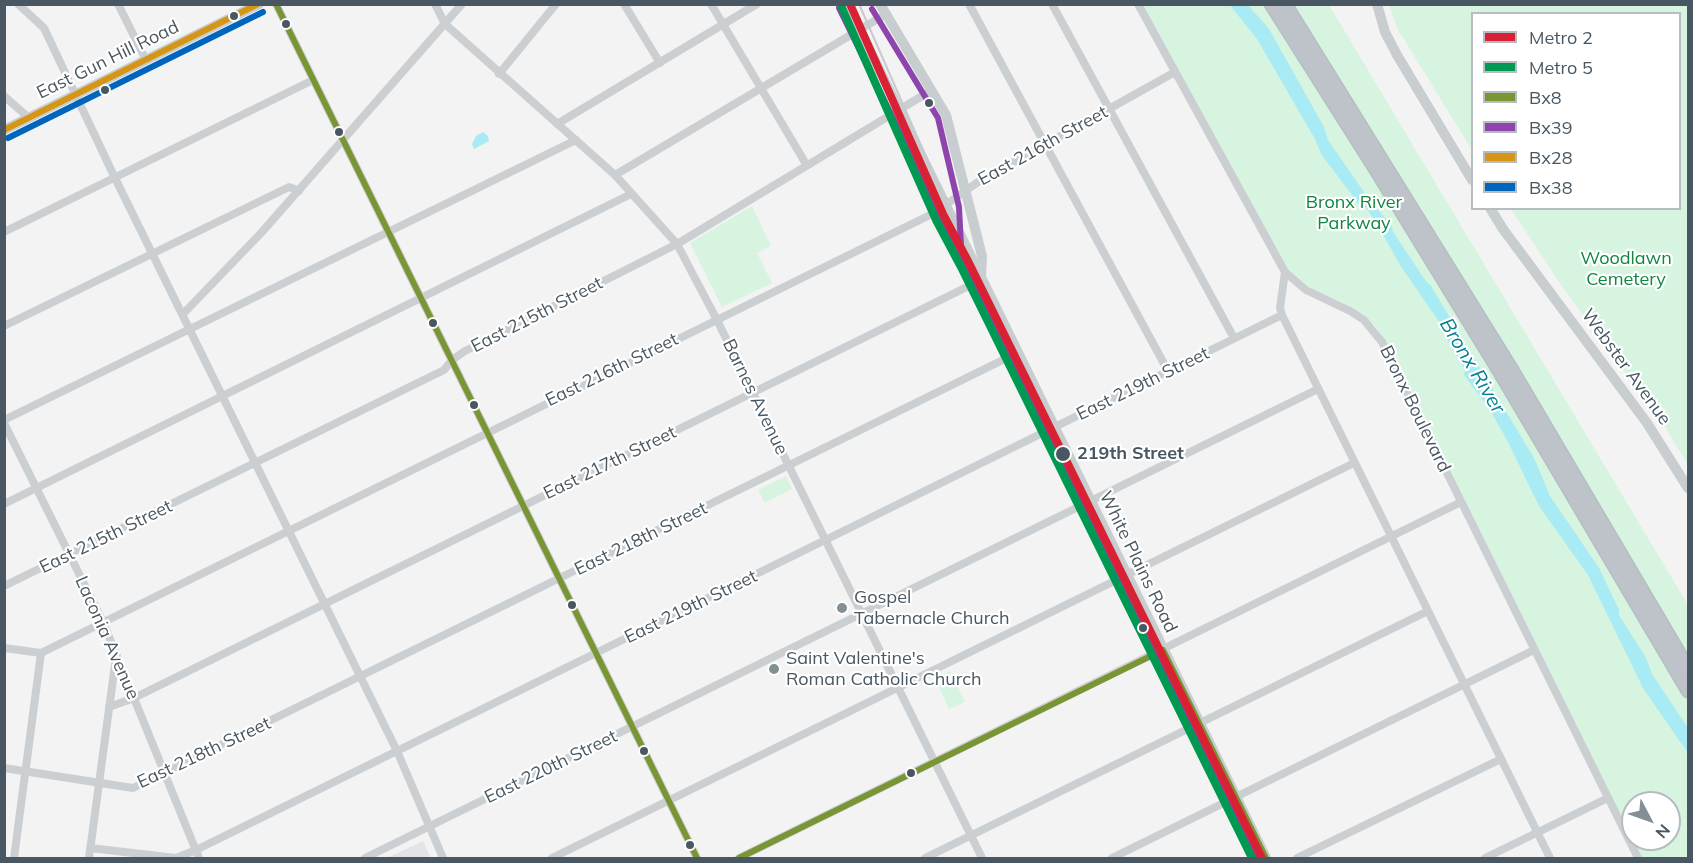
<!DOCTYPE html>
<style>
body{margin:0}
#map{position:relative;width:1693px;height:863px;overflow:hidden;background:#f3f3f3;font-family:Mulish,sans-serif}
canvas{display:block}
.frame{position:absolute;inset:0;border:6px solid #485762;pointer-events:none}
.legend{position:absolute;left:1471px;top:12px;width:210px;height:198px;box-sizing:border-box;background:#fff;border:2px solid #b6bcc0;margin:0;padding:8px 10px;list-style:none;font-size:18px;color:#485762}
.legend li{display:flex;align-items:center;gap:12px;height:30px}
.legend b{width:30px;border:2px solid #b6bcc0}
.north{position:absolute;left:1621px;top:791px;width:60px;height:60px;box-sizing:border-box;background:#fff;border:2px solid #b6bcc0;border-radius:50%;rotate:131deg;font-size:16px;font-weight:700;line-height:24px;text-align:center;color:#485762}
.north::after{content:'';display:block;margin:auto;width:21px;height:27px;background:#848e95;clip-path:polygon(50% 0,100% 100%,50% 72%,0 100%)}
</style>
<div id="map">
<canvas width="1693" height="863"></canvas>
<div class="frame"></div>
<ul class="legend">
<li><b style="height:8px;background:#d82233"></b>Metro 2</li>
<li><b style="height:8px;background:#009952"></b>Metro 5</li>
<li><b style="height:8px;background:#799534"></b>Bx8</li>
<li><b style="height:8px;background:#8e44ad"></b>Bx39</li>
<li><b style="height:8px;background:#d49614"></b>Bx28</li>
<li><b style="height:8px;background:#0065bd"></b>Bx38</li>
</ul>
<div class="north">N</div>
</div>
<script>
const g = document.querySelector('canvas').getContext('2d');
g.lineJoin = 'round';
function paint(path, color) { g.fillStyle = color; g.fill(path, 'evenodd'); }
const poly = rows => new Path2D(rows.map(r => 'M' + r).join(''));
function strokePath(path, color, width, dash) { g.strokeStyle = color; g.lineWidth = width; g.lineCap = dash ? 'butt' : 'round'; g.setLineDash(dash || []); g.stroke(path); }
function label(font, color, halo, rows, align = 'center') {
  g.font = font + ' Mulish,sans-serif'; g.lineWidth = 4.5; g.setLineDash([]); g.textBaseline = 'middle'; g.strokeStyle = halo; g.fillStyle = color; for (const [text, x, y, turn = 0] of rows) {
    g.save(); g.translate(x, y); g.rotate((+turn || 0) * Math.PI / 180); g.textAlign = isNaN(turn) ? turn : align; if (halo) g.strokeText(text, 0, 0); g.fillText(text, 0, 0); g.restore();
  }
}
paint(poly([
 [423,841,431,858,387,858]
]), '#e4e4e6');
paint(poly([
 [1142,5,1329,5,1688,605,1688,858,1641,858,1390,348,1376,327,1365,316,1344,303,1312,289,1288,269],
 [1633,803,1669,803,1669,839,1633,839],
 [1389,5,1688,5,1688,465,1664,425,1561,285,1511,209,1680,208,1680,14,1472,14,1472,150,1397,28],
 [752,206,771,246,757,253,772,283,722,307,690,243],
 [786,476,792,489,765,503,758,490],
 [950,671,965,702,949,709,935,678]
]), '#d6f4df');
paint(poly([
 [1230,5,1248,5,1269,29,1324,127,1328,140,1366,195,1391,225,1393,232,1425,280,1431,286,1535,460,1550,496,1599,568,1619,610,1619,615,1646,658,1652,674,1688,728,1688,753,1643,688,1588,575,1539,506,1507,440,1490,410,1464,375,1465,370,1450,345,1442,326,1400,265,1379,227,1367,209,1359,204,1321,154,1315,139,1257,39],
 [483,132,488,136,489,141,474,149,472,144,476,136]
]), '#a8ebf4');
const highway = poly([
 [1271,4,1376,170,1498,369,1688,691],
 [1285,4,1512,370,1688,668]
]);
strokePath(highway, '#b6bec3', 15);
strokePath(poly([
 [18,4,44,28,115,178,397,751,443,858],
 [118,4,146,60],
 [276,4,697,858],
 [435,4,445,24,615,175,677,244,717,320,982,858],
 [624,4,660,63],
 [711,4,806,164],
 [969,4,1168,371],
 [1052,4,1234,338],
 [1138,4,1285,272,1306,290,1350,311,1364,320,1382,342,1638,858],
 [499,74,556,4],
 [4,96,29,118],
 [557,124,757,4],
 [615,175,886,14],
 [4,232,313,80],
 [1285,272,1280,308,1282,315,1550,858],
 [183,314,262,232,462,4],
 [4,326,289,187,299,191],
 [4,420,576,140],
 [4,423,103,622,199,858],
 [4,504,631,194],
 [4,586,444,370,452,360,465,351,677,244,932,90],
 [4,648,41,653],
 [41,653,934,213,978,182,1175,72],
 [109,707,134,698,981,280],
 [4,768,133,788,1017,353],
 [90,848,176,858,196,850,1282,315],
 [14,858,41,653],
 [89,858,116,657],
 [365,858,1318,389],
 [552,858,1354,463],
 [739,858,1461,502],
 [925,858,1428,611],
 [1112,858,1534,650],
 [1297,858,1501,759],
 [1485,858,1608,798]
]), '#cccfd2', 8);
strokePath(poly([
 [847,4,1266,858],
 [880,4,946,115,982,256,981,277],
 [1377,4,1385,32,1397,55,1472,180],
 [4,130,259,4],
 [1490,208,1503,229,1647,423,1688,488]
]), '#c8cdd0', 10);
strokePath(highway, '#bdc3c8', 12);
strokePath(poly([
 [859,4,969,255,1267,858]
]), '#c7c9cc', 2);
strokePath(poly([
 [276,4,697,858],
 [739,858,1163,650,1266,858]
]), '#799534', 6);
strokePath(poly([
 [839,8,1256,858],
 [872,9,938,118,959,207,961,246]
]), '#8e44ad', 6);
strokePath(poly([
 [4,130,258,4]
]), '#d49614', 6);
strokePath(poly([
 [8,138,263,12]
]), '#0065bd', 6);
strokePath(poly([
 [850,4,944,216,969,263,1262,858]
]), '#d82233', 8);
strokePath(poly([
 [842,8,936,220,961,267,1252,858]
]), '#009952', 8);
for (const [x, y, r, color] of [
 [234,16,5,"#485762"],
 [286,24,5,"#485762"],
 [105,90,5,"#485762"],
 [929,103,5,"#485762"],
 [339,132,5,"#485762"],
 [433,323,5,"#485762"],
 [474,405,5,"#485762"],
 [1063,454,8,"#485762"],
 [572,605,5,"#485762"],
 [842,608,6,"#848e95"],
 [1143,628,5,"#485762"],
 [774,669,6,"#848e95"],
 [644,751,5,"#485762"],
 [911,773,5,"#485762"],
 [690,845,5,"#485762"]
]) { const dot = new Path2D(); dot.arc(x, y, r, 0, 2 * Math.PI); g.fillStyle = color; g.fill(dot); strokePath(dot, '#fff', 2); }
label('18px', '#485762', '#fff', [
 ["East Gun Hill Road",108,60,-26],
 ["East 216th Street",1043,146,-29],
 ["East 215th Street",537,315,-27],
 ["Webster Avenue",1626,367,54],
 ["East 216th Street",612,370,-26],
 ["East 219th Street",1143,384,-26],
 ["Barnes Avenue",755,397,64],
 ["Bronx Boulevard",1415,409,64],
 ["East 217th Street",610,463,-26],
 ["East 215th Street",106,537,-26],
 ["East 218th Street",641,539,-26],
 ["White Plains Road",1138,562,64],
 ["East 219th Street",691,607,-26],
 ["Laconia Avenue",107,638,66],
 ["East 218th Street",204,753,-25],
 ["East 220th Street",551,767,-26]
]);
label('18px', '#0f8640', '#fff', [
 ["Bronx River",1354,203],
 ["Parkway",1354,224],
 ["Woodlawn",1626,259],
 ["Cemetery",1626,280]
]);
label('bold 18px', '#485762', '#fff', [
 ["219th Street",1077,454]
], 'left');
label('18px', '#485762', '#fff', [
 ["Gospel",854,598],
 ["Tabernacle Church",854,619],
 ["Saint Valentine's",786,659],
 ["Roman Catholic Church",786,680]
], 'left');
label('italic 20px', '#048091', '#fff', [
 ["Bronx River",1472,366,59]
]);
</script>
